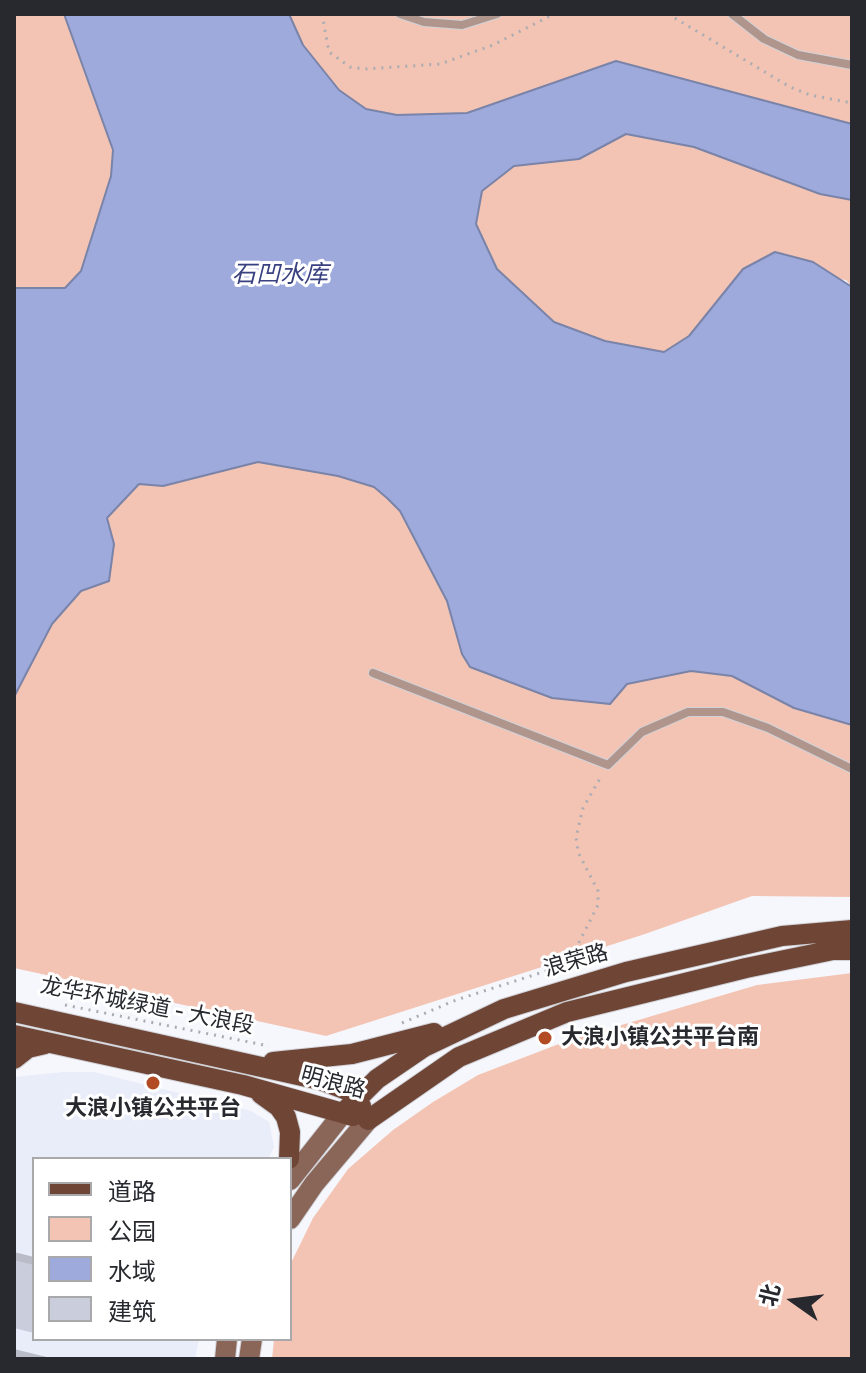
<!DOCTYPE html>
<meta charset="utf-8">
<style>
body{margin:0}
#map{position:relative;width:866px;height:1373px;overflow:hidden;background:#f6f7fd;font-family:Cabin,"Noto Sans SC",sans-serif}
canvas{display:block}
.frame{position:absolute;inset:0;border:16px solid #27292e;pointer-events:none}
.legend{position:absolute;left:32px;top:1157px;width:260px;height:184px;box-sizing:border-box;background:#fff;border:2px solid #a9a9ab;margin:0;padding:10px 14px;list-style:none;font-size:24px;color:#27292e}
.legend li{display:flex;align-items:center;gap:16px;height:40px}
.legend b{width:40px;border:2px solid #a9a9ab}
.north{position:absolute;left:754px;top:1261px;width:80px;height:80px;-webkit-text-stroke:6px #fff;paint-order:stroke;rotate:284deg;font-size:22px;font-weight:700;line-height:32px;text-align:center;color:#27292e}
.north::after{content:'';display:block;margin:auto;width:28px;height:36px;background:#27292e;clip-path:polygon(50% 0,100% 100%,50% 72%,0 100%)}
</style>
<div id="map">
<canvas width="866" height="1373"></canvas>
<div class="frame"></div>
<ul class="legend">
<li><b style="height:10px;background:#6f4536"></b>道路</li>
<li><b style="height:22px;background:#f3c4b4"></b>公园</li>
<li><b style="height:22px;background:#9ea9dc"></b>水域</li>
<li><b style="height:22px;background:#cacddb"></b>建筑</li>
</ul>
<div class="north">北</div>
</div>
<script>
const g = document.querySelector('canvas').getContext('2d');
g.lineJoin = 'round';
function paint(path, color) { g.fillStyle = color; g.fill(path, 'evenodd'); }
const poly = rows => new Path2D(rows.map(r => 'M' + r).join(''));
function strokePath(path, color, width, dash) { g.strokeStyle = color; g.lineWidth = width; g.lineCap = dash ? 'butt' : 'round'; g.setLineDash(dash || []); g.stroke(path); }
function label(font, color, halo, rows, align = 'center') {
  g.font = font + ' Cabin,"Noto Sans SC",sans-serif'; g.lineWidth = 6; g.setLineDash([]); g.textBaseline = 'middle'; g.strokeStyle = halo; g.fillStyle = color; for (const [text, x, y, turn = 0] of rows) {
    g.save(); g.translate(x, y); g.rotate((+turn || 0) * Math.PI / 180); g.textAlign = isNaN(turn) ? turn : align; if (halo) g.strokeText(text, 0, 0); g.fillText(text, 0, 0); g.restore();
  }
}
paint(poly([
 [63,1072,94,1072,251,1111,269,1122,274,1147,268,1159,34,1159,34,1339,199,1339,195,1359,14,1359,14,1083,15,1077]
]), '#e9ecf9');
paint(poly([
 [14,14,64,14,113,150,111,176,81,271,65,288,14,288],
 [289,14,852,14,852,124,616,61,467,113,397,115,366,109,339,90,303,45],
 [626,134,694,147,820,194,852,200,852,287,846,280,743,269,689,336,664,352,605,341,554,322,497,269,476,224,482,191,514,166,579,159],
 [258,462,338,476,374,487,387,498,400,511,447,601,462,654,610,704,627,684,691,671,732,676,794,708,852,725,852,897,752,896,645,934,326,1036,14,968,14,697,52,624,81,591,109,580,114,544,107,518,139,484,163,486],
 [852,973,852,1359,272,1359,274,1339,290,1339,290,1265,313,1218,348,1169,393,1130,433,1102,478,1075,564,1042,757,985]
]), '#f3c4b4');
const water = poly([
 [64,14,289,14,303,45,339,90,366,109,397,115,467,113,616,61,852,124,852,200,820,194,694,147,626,134,579,159,514,166,482,191,476,224,497,269,554,322,605,341,664,352,689,336,743,269,775,252,813,262,852,287,852,725,794,708,732,676,691,671,627,684,610,704,552,698,470,667,462,654,447,601,400,511,387,498,374,487,338,476,258,462,163,486,139,484,107,518,114,544,109,581,81,591,52,624,14,697,14,288,65,288,81,271,111,176,113,150,64,14]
]);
paint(water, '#9ea9dc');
strokePath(water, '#7a83a8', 2);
paint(poly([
 [14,1252,34,1257,34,1331,14,1326],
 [14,1349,55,1359,14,1359]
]), '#0003');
paint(poly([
 [14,1260,34,1265,34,1333,14,1328]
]), '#cacddb');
const service = poly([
 [400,14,424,22,462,25,497,14],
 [732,14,764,39,798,55,852,65],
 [373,673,608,765,642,732,688,712,723,712,768,728,852,769]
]);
const secondary = poly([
 [290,1180,343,1113],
 [290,1219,314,1184,368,1120],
 [225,1359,227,1339],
 [249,1359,252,1339]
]);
const primary = poly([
 [14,1012,320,1080,349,1091,361,1106],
 [14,1035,243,1085,353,1116],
 [14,1059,28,1048,45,1044],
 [273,1062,352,1054,434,1033],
 [261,1094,279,1107,286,1117,290,1132,289,1159],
 [343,1113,377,1079,424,1047,504,1009,626,972,782,936,852,930],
 [368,1120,459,1057,567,1012,746,968,833,950,852,950]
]);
strokePath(service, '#d1d2d8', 10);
strokePath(secondary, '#d1d2d8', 22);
strokePath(primary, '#d1d2d8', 22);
strokePath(poly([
 [322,14,329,52,350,67,365,69,440,64,493,45,554,14],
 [668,14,790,87,810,95,852,103],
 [65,1005,269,1046],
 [402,1023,456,1000,568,964,598,905,598,891,578,852,576,837,583,808,602,775]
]), '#aaacb1', 3, [2, 6]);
strokePath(service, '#af958c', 8);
strokePath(secondary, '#8a6659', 20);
strokePath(primary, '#6f4536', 20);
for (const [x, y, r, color] of [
 [545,1038,8,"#b24b23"],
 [153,1083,8,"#b24b23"]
]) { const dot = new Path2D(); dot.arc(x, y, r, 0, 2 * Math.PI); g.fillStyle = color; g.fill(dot); strokePath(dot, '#fff', 3); }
label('22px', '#27292e', '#fff', [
 ["浪荣路",576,961,-16],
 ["龙华环城绿道 - 大浪段",147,1006,11],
 ["明浪路",333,1083,15]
]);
label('bold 22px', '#27292e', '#fff', [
 ["大浪小镇公共平台南",561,1038],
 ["大浪小镇公共平台",153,1109,"center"]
], 'left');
label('italic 24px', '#394180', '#fff', [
 ["石凹水库",280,275]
]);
</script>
